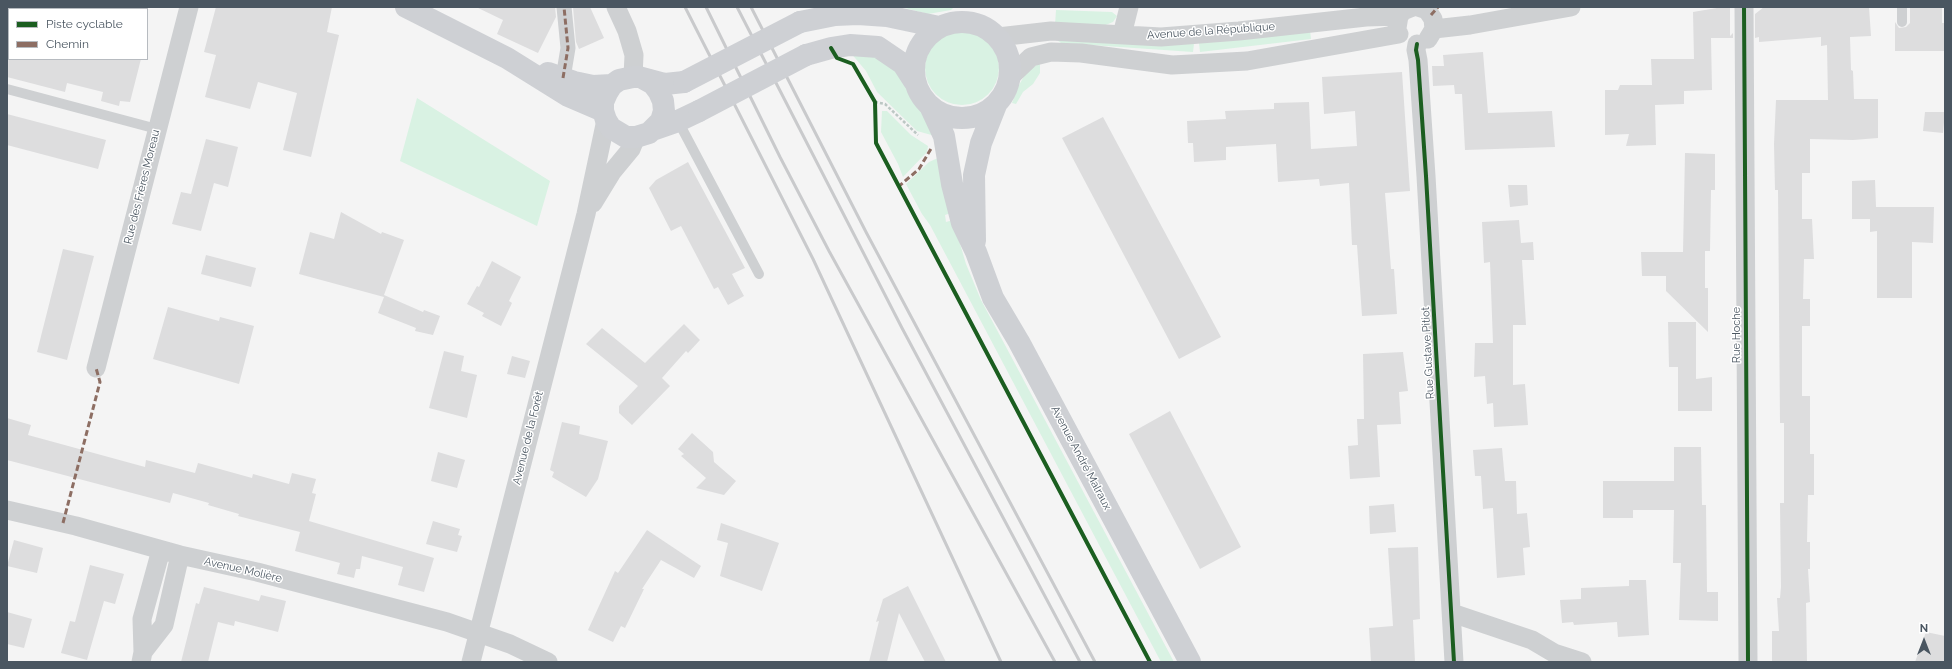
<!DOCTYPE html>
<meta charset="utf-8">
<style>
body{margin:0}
#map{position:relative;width:1952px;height:669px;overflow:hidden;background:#f4f4f4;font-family:Raleway,sans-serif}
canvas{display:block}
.frame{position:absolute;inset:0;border:8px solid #4a5661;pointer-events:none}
.legend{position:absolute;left:8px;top:8px;width:140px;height:52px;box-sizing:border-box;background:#fff;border:1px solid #b7bbc0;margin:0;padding:5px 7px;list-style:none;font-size:12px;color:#4a5661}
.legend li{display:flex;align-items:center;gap:8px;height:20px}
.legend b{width:20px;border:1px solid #b7bbc0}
.north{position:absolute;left:1904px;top:621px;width:40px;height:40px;-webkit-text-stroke:3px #fff;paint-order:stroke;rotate:0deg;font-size:11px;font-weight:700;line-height:16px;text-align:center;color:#4a5661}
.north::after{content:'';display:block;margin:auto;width:14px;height:18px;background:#4a5661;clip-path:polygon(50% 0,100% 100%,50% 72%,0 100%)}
</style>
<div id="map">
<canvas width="1952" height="669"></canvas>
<div class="frame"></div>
<ul class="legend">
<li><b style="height:5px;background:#1b5e20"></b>Piste cyclable</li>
<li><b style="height:5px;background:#8d6e63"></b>Chemin</li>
</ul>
<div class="north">N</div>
</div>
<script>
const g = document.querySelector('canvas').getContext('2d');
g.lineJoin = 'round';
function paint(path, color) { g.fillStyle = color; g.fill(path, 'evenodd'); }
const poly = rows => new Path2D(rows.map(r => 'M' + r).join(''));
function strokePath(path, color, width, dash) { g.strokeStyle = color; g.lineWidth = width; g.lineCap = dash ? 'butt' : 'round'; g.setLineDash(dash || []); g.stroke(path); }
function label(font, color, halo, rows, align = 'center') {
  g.font = font + ' Raleway,sans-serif'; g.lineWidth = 3; g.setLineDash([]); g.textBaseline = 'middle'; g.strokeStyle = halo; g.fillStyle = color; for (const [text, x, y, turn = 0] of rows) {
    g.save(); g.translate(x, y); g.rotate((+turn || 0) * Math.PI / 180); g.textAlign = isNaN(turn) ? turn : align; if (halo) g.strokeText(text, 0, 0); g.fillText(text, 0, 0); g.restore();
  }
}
paint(poly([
 [901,7,954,7,951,10,928,14],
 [1056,10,1112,12,1117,16,1113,22,1103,26,1055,25],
 [1310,30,1311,39,1200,52,1199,43],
 '925 68a37 37 0 1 1 74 0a37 37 0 1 1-74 0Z',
 [1057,40,1194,44,1193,52,1061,43],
 [850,52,882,55,906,84,917,106,927,116,935,136,917,131,877,92,866,71],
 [1040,63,1040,73,1033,84,1023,92,1016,104,1012,103,1019,85,1027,71],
 [417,98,550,181,537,226,400,161],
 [882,111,887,111,911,135,928,146,927,152,903,177,898,164,881,132],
 [940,157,951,213,945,215,946,222,953,220,966,264,981,300,1174,662,1161,662,930,225,922,214,906,184,929,162]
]), '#d9f2e3');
paint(poly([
 [216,7,332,7,327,32,339,35,311,157,283,150,297,93,258,82,250,109,205,97,216,55,204,52],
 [476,7,555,7,556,17,538,53,497,34,503,20],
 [573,7,590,7,604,38,579,49,576,42],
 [1723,7,1730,7,1730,36,1733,33,1733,38,1711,38,1712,90,1684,91,1684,104,1655,105,1656,145,1626,146,1629,134,1605,135,1605,90,1618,90,1620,85,1652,85,1651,59,1694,59,1693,12],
 [1764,7,1869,7,1871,36,1850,37,1851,70,1853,71,1854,99,1878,99,1878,138,1853,140,1810,139,1810,173,1802,173,1802,219,1812,219,1814,259,1804,259,1803,299,1810,299,1810,326,1802,326,1802,396,1810,396,1810,454,1814,454,1814,495,1808,495,1807,542,1810,542,1810,569,1808,569,1810,602,1806,603,1807,662,1772,662,1772,631,1779,631,1777,598,1780,598,1781,587,1780,503,1784,503,1784,423,1780,423,1778,190,1775,190,1774,144,1776,100,1828,100,1827,45,1821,46,1821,37,1759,42,1759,37,1755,38,1755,14],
 [1910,7,1942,7,1942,23,1945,23,1945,51,1895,51,1895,22,1899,28,1906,27,1910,23],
 [1483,52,1488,113,1552,111,1555,147,1465,150,1462,94,1455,94,1454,85,1433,86,1432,66,1444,66,1443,55],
 [7,59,141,59,130,102,120,101,119,106,101,101,103,92,67,83,65,92,7,77],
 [1402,72,1410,191,1385,193,1391,269,1394,269,1397,314,1362,316,1357,245,1352,245,1349,183,1320,186,1319,179,1278,182,1276,144,1226,147,1226,160,1194,162,1193,143,1188,143,1187,121,1226,119,1225,111,1274,109,1274,103,1309,102,1311,149,1357,146,1355,111,1324,114,1322,77],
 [1925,112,1945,112,1943,133,1923,131],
 [7,114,106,140,98,169,7,145],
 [1103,117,1221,337,1179,359,1062,138],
 [206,139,238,147,228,187,214,183,201,231,172,224,181,192,191,194],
 [1685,153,1715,154,1715,190,1711,190,1710,251,1705,251,1705,288,1708,288,1708,332,1666,291,1666,276,1642,276,1641,252,1683,252],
 [688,162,745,268,732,274,744,296,728,305,718,287,714,289,681,226,671,231,649,188,656,180],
 [1875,180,1876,207,1934,207,1933,243,1912,242,1912,298,1877,298,1877,231,1870,232,1870,219,1852,219,1852,181],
 [1508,185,1527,185,1528,205,1510,207],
 [341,212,381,234,382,232,404,240,384,295,423,312,424,310,440,316,433,335,415,331,416,328,378,313,384,297,299,274,310,232,334,239],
 [1519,220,1521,243,1533,242,1534,260,1522,260,1526,325,1513,325,1513,385,1525,384,1528,425,1494,427,1493,403,1487,404,1485,376,1474,377,1475,343,1493,343,1490,262,1484,263,1482,222],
 [63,249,94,256,67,360,37,352],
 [206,255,256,268,251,287,201,274],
 [492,261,521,277,509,301,512,303,501,326,482,316,484,313,467,304,477,286,479,287],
 [168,307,219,321,220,317,254,326,239,384,153,359],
 [1668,322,1696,322,1696,379,1712,377,1712,411,1678,411,1678,367,1669,367],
 [684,324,700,340,688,353,686,351,662,378,670,386,632,425,619,413,619,406,638,386,586,344,602,328,645,363],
 [444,351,464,356,461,371,477,375,467,418,429,408],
 [1403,352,1408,391,1399,392,1401,424,1377,425,1380,477,1350,479,1348,446,1358,445,1357,419,1364,419,1363,354],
 [512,356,530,361,525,378,507,374],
 [1170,411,1241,547,1200,569,1129,434],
 [7,418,31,425,28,435,145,467,146,460,195,473,198,463,252,478,253,474,289,484,292,473,316,479,312,493,316,494,309,521,434,558,424,592,398,585,403,567,362,556,360,569,356,569,354,578,337,574,340,563,295,551,300,532,238,516,239,514,208,505,209,503,173,493,170,503,7,460],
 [562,422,580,426,579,434,608,441,598,479,586,497,552,477,554,472,550,470],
 [692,433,713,452,714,462,736,481,724,495,696,488,706,478,681,456,684,454,678,449],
 [1674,447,1701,447,1702,505,1706,505,1707,592,1718,592,1718,621,1679,620,1681,563,1673,563,1674,510,1633,510,1633,518,1603,518,1603,481,1674,481],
 [1502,448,1505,481,1516,481,1517,514,1527,513,1530,547,1523,548,1525,575,1497,578,1493,508,1483,509,1481,476,1475,476,1473,450],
 [438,452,465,460,457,488,431,481],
 [1394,504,1396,532,1370,534,1369,506],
 [433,521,460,529,458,535,462,536,457,552,426,544],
 [721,523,779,543,762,591,720,576,728,543,717,540],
 [647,530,701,566,694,578,661,560,642,589,644,589,625,628,621,626,613,642,588,630,615,571,618,573],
 [14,540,43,548,37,573,7,566],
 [1418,547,1420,619,1413,620,1415,662,1371,662,1369,628,1393,626,1388,548],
 [90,565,124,574,115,604,104,601,87,660,61,653,70,621,75,622],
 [1629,580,1646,580,1649,635,1618,637,1617,622,1574,625,1573,622,1562,623,1560,600,1581,599,1581,588,1629,586],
 [908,586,946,662,925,662,899,613,887,662,869,662,879,621,876,622,883,599],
 [204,587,259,601,261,595,286,601,278,632,235,621,234,626,218,622,208,662,181,662,196,603,199,604],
 [7,612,32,619,24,648,7,644],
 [1926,632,1945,636,1945,662,1915,662]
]), '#ddddde');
strokePath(poly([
 [875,102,885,104,918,135]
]), '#bcc7c4', 2.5, [3, 2]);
strokePath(poly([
 [1902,7,1902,22],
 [7,89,157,129],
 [678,121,759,274]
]), '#ced0d2', 10);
strokePath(poly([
 [563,78,568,48,564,7]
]), '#ced0d2', 15);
strokePath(poly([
 [616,7,627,31,634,55,633,77],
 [1418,7,1427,10,1433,19,1434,29,1428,39],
 [1744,7,1748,662],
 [1397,28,1399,16,1403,11,1413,7],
 [1434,29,1470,25,1571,7],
 [1123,35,1124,27,1129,7],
 [998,37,1051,31,1161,37,1239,31,1366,17,1399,16],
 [1417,44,1416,50,1418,60,1426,176,1454,662],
 [1010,77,1031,57,1051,52,1081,53,1172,65,1247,61,1399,34],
 [593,203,612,172,631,149,636,137],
 [96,368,189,7],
 [7,510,76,526,180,555,257,572,447,622,510,644,548,662],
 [1452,613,1532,640,1554,653,1582,662],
 [143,652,164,625,180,555],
 [141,662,143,652,142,619,161,550],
 [471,662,586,214,606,120]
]), '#ced0d2', 19);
strokePath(poly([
 [406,7,507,58,568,96,603,111],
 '914 70a48 48 0 1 1 96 0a48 48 0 1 1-96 0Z',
 [800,22,835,15,858,14,887,16,939,27],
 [806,55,831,48,850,45,878,47,903,64,914,81],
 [548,73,574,82,593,86,612,85],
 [644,79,653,84,659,92,663,101,664,111,661,121,649,133,636,137,626,137,611,128,606,120,603,111,603,102,607,93,612,85,619,80,633,77,639,77,665,84,684,82],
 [931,108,944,136,952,184,962,223,976,252,993,298,1019,342,1190,662],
 [655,129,678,121,699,111],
 [975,241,974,175,981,143,996,105]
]), '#ced0d4', 22);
strokePath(poly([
 [685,7,813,259,1001,662],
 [706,7,780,157,829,251,1055,662],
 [737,7,902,328,1080,662],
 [751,7,866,232,1095,662]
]), '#c9cacc', 3);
strokePath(poly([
 [684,82,800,22],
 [699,111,806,55]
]), '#ced0d4', 22);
strokePath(poly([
 [1431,15,1438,7],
 [563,78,568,48,564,7],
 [898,187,919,169,932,147],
 [63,523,100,382,96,368]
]), '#8d6e63', 3, [6, 3]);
strokePath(poly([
 [1744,7,1748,662],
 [1417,44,1416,50,1418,60,1426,176,1454,662],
 [831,48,837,58,853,64,875,102,876,143,1150,662]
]), '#1b5e20', 4);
label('11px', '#4a5661', '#fff', [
 ["Avenue de la République",1211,31,-4],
 ["Rue des Frères Moreau",142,187,-76],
 ["Rue Hoche",1737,335,-90],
 ["Rue Gustave Pitiot",1428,353,-93],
 ["Avenue de la Forêt",528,438,-76],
 ["Avenue André Malraux",1081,458,62],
 ["Avenue Molière",243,570,13]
]);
</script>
